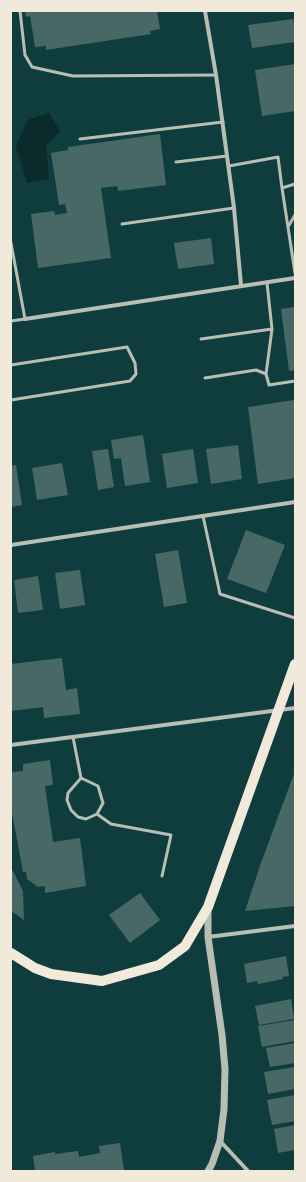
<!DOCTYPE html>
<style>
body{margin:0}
#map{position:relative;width:306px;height:1182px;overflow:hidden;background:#0f3d3e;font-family:Inter,sans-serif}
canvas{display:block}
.frame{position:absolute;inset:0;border:12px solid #f1e9da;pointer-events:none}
</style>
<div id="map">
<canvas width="306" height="1182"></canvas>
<div class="frame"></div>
</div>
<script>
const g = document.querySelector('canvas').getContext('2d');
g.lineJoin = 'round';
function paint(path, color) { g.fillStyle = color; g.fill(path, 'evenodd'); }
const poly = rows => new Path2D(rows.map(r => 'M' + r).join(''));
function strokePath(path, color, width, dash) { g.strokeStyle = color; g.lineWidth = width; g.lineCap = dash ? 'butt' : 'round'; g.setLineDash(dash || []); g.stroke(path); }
paint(poly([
 [49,113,60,131,46,146,49,179,27,183,16,147,27,120]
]), '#0a2a2b');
paint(poly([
 [25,11,157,11,160,29,150,31,151,34,46,50,46,46,35,47,30,16,26,17],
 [293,19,295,29,295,42,252,48,248,25],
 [295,64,295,111,262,116,255,70],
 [160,134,166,185,118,191,117,186,101,188,111,258,38,268,31,214,54,211,55,215,67,213,65,204,59,205,51,153,68,150,68,147],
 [211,238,214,264,178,269,174,243],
 [295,307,295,370,289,371,281,309],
 [294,400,295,409,295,478,258,484,248,407],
 [143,435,150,482,125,486,121,458,114,459,111,440],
 [238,445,242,479,211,484,206,449],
 [108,449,114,487,98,490,92,451],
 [193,449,198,483,167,488,162,454],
 [62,463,68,495,37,500,32,468],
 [16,465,22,505,11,507,11,466],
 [246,530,285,545,266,593,227,579],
 [178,550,187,603,164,607,155,554],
 [80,570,85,605,60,609,55,573],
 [38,576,43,610,18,613,14,580],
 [62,658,66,690,77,688,80,714,44,718,43,707,11,711,11,664],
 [50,760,53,785,45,786,53,842,80,838,86,886,45,893,45,886,38,887,27,879,26,872,23,872,12,813,11,813,11,772,23,771,23,764],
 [295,771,295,906,245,911,261,863],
 [11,870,13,871,23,891,24,920,11,911],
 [140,893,160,920,130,943,109,915],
 [286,956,289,976,282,977,283,979,258,984,257,981,247,983,244,964],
 [291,999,294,1019,259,1025,255,1006],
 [295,1020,295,1041,262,1047,258,1026],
 [295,1043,295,1063,270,1067,266,1048],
 [295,1067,295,1089,268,1094,264,1072],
 [295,1095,295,1121,272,1125,267,1100],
 [295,1125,295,1150,278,1153,274,1129],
 [120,1143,124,1171,35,1171,33,1156,55,1152,55,1154,78,1151,79,1157,100,1153,99,1146]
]), '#486865');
strokePath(poly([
 [20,11,25,55,32,67,73,76,216,75],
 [80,139,223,122],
 [176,162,227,156],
 [229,166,278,157,282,188],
 [295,184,282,188,295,273],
 [122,224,234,208],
 [288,227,295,215],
 [11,243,25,319,11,321],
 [201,339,272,329],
 [11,365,127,347,135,363,136,374,130,381,11,400],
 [266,374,269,385,295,381],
 [205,378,256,370,266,374,272,329,267,283],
 [203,516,220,594,295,618],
 [73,737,81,778,98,786,103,803,97,814,86,819,78,817,71,810,67,800,68,793,81,778],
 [97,814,111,824,171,835,162,876]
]), '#b8beb3', 3);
strokePath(poly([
 [205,11,216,75,227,156,234,208,241,285],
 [25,319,295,278],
 [11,545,295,502],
 [11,745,295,708],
 [208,937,295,926],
 [220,1141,248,1171]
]), '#b8beb3', 4);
strokePath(poly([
 [208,909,208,937,222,1035,225,1069,224,1109,220,1141,212,1164,208,1171]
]), '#b8beb3', 7);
strokePath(poly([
 [11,953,35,968,51,974,102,981,159,965,185,946,208,907,295,664]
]), '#f1e9da', 10);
</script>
